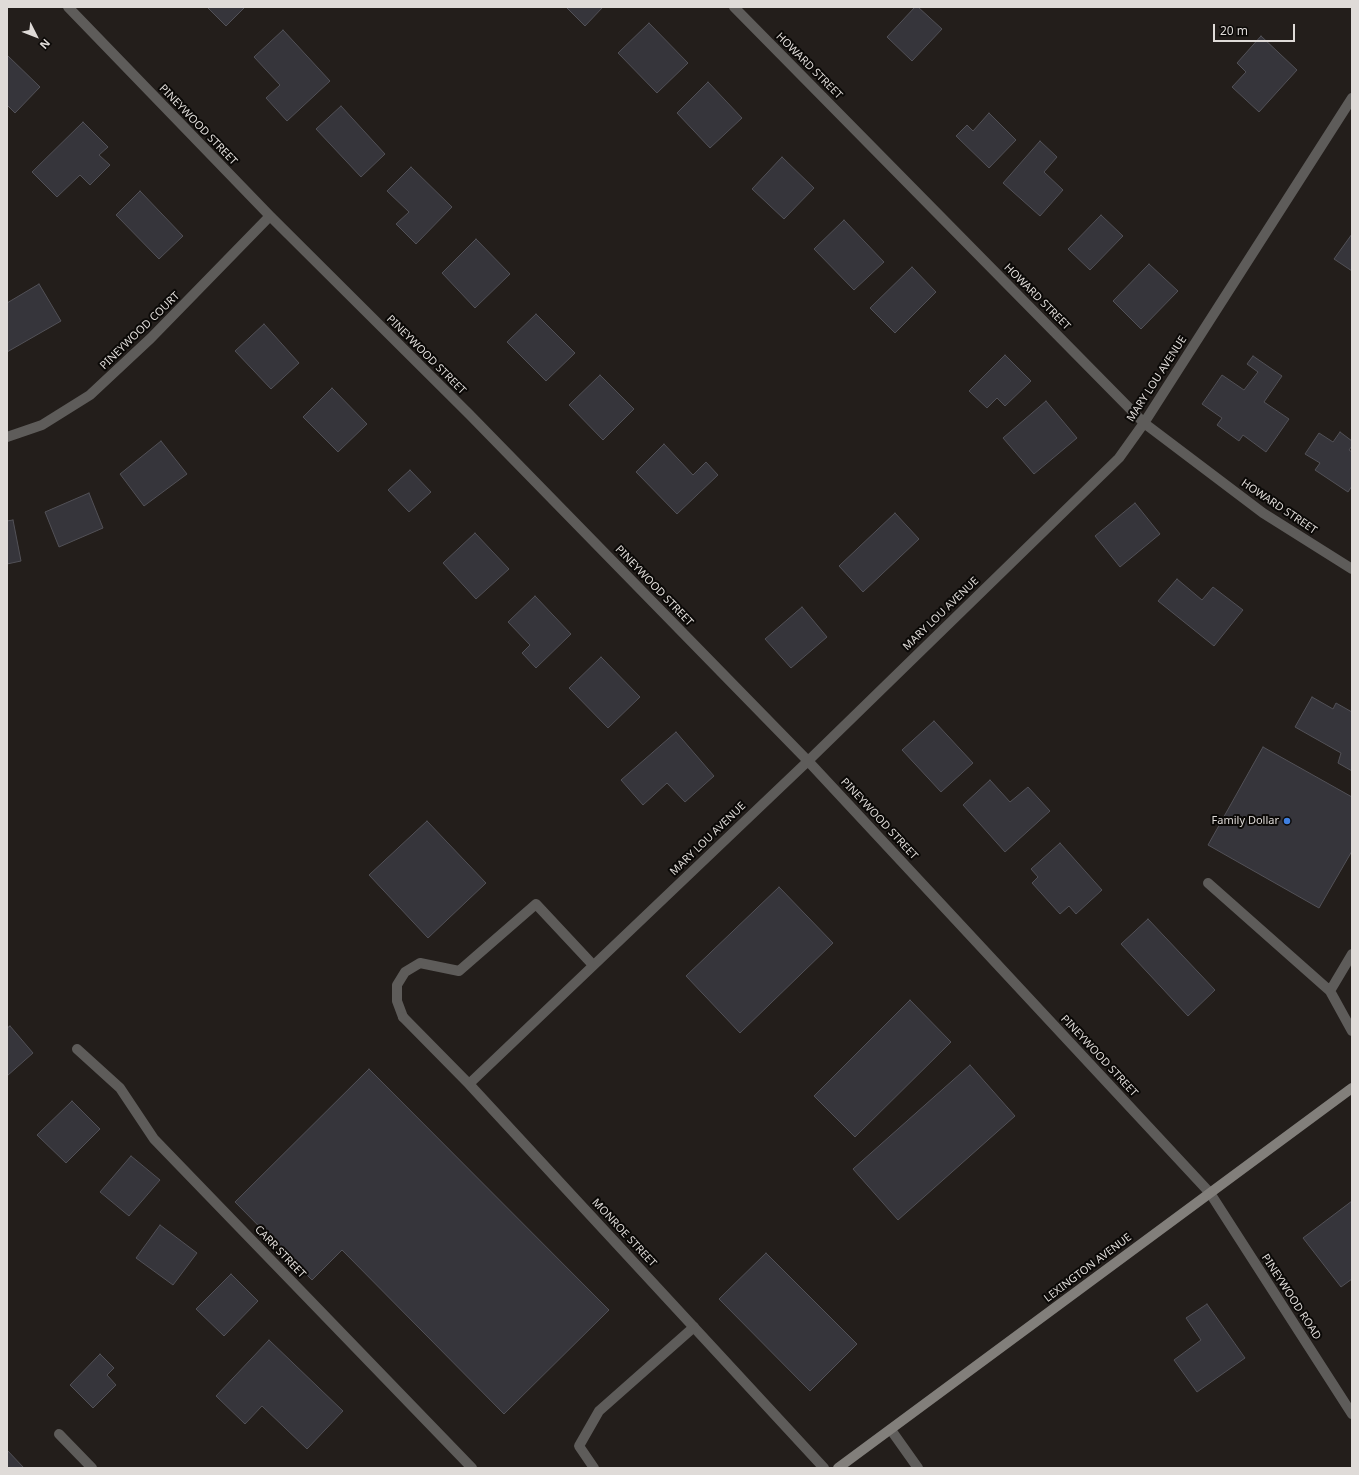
<!DOCTYPE html>
<style>
body{margin:0}
#map{position:relative;width:1359px;height:1475px;overflow:hidden;background:#231e1b;font-family:"Noto Sans",sans-serif}
canvas{display:block}
.frame{position:absolute;inset:0;border:8px solid #dfdbd8;pointer-events:none}
.north{position:absolute;left:16px;top:16px;width:40px;height:40px;-webkit-text-stroke:3px #0b0907;paint-order:stroke;rotate:132deg;font-size:11px;font-weight:700;line-height:16px;text-align:center;color:#dfdbd8}
.north::after{content:'';display:block;margin:auto;width:14px;height:18px;background:#dfdbd8;clip-path:polygon(50% 0,100% 100%,50% 72%,0 100%)}
.scale{position:absolute;left:1213px;top:24px;width:82px;height:18px;box-sizing:border-box;border:2px solid #dfdbd8;border-top:0;padding-left:5px;font-size:12px;line-height:14px;white-space:nowrap;color:#dfdbd8;-webkit-text-stroke:3px #0b0907;paint-order:stroke}
</style>
<div id="map">
<canvas width="1359" height="1475"></canvas>
<div class="frame"></div>
<div class="north">N</div>
<div class="scale">20 m</div>
</div>
<script>
const g = document.querySelector('canvas').getContext('2d');
g.lineJoin = 'round';
function paint(path, color) { g.fillStyle = color; g.fill(path, 'evenodd'); }
const poly = rows => new Path2D(rows.map(r => 'M' + r).join(''));
function strokePath(path, color, width, dash) { g.strokeStyle = color; g.lineWidth = width; g.lineCap = dash ? 'butt' : 'round'; g.setLineDash(dash || []); g.stroke(path); }
function label(font, color, halo, rows, align = 'center') {
  g.font = font + ' "Noto Sans",sans-serif'; g.lineWidth = 4; g.setLineDash([]); g.textBaseline = 'middle'; g.strokeStyle = halo; g.fillStyle = color; for (const [text, x, y, turn = 0] of rows) {
    g.save(); g.translate(x, y); g.rotate((+turn || 0) * Math.PI / 180); g.textAlign = isNaN(turn) ? turn : align; if (halo) g.strokeText(text, 0, 0); g.fillText(text, 0, 0); g.restore();
  }
}
const building = poly([
 [207,7,245,7,226,26,207,7],
 [566,7,603,7,585,26,566,7],
 [915,7,918,7,942,29,912,61,887,37,915,7],
 [649,23,688,63,657,93,618,53,649,23],
 [283,30,330,81,287,121,266,98,280,85,254,57,283,30],
 [1261,36,1297,70,1259,112,1232,87,1246,72,1237,63,1261,36],
 [7,55,40,87,15,113,7,105,7,55],
 [708,82,742,118,710,148,677,113,708,82],
 [341,106,385,154,361,177,316,129,341,106],
 [989,113,1016,140,989,168,956,136,967,125,973,131,989,113],
 [83,122,108,147,99,155,110,165,90,185,80,175,57,197,32,172,83,122],
 [1040,141,1057,157,1044,172,1063,190,1040,216,1003,183,1040,141],
 [782,157,814,188,784,219,752,189,782,157],
 [411,167,452,207,416,244,396,224,409,212,387,191,411,167],
 [140,191,183,236,159,259,116,215,140,191],
 [1101,215,1123,236,1090,270,1068,249,1101,215],
 [844,220,884,262,854,290,814,249,844,220],
 [1352,234,1352,271,1334,259,1352,234],
 [476,239,510,274,475,308,442,273,476,239],
 [1149,264,1178,291,1141,329,1113,301,1149,264],
 [912,267,936,292,895,333,870,308,912,267],
 [39,284,61,321,7,352,7,303,39,284],
 [536,314,575,353,546,381,507,342,536,314],
 [264,324,299,363,271,389,235,351,264,324],
 [1005,355,1031,381,1005,406,997,398,987,408,969,391,1005,355],
 [1253,356,1282,376,1264,402,1289,419,1266,452,1243,435,1239,441,1217,425,1222,418,1202,404,1222,375,1244,390,1258,372,1247,364,1253,356],
 [600,375,634,409,603,440,569,405,600,375],
 [332,388,367,424,338,452,303,417,332,388],
 [1046,401,1077,438,1034,474,1003,438,1046,401],
 [1340,432,1352,441,1352,446,1349,450,1352,452,1352,486,1348,492,1315,470,1320,463,1305,454,1319,433,1333,442,1340,432],
 [161,441,187,474,144,506,120,474,161,441],
 [664,444,693,475,706,462,718,475,677,514,636,472,664,444],
 [410,470,431,492,409,512,388,490,410,470],
 [89,493,103,528,59,547,45,512,89,493],
 [1135,503,1160,534,1120,567,1095,536,1135,503],
 [895,513,919,539,863,592,839,566,895,513],
 [13,520,21,561,7,564,7,521,13,520],
 [475,533,509,569,476,599,443,563,475,533],
 [1177,579,1202,600,1213,587,1243,610,1214,646,1158,601,1177,579],
 [535,596,571,634,536,668,522,653,530,645,508,622,535,596],
 [802,607,827,637,791,668,765,639,802,607],
 [601,657,640,697,608,728,569,688,601,657],
 [1312,697,1333,709,1336,703,1352,712,1352,771,1338,763,1341,753,1295,727,1312,697],
 [934,721,973,763,941,792,902,750,934,721],
 [676,732,714,776,685,802,667,783,643,805,621,780,676,732],
 [1263,747,1352,797,1352,851,1319,908,1208,845,1263,747],
 [990,780,1010,802,1028,787,1050,811,1005,852,963,805,990,780],
 [427,821,486,883,428,938,369,875,427,821],
 [1060,843,1102,890,1076,914,1069,906,1060,914,1032,883,1038,877,1031,869,1060,843],
 [779,887,833,943,740,1033,686,976,779,887],
 [1148,919,1215,990,1188,1016,1121,944,1148,919],
 [910,1000,951,1042,855,1137,814,1096,910,1000],
 [10,1026,33,1053,7,1076,7,1028,10,1026],
 [970,1065,1015,1116,898,1220,853,1169,970,1065],
 [369,1069,609,1310,504,1414,342,1250,312,1280,235,1202,369,1069],
 [72,1101,100,1129,66,1163,37,1135,72,1101],
 [131,1156,160,1180,129,1216,100,1192,131,1156],
 [1352,1201,1352,1279,1341,1287,1303,1238,1352,1201],
 [160,1225,197,1253,173,1285,136,1258,160,1225],
 [766,1253,857,1344,810,1391,719,1299,766,1253],
 [231,1274,258,1301,224,1336,196,1309,231,1274],
 [1207,1304,1245,1358,1197,1392,1174,1360,1201,1340,1186,1318,1207,1304],
 [269,1340,343,1411,307,1449,262,1406,245,1424,216,1396,269,1340],
 [100,1354,114,1368,107,1375,116,1385,93,1408,70,1385,100,1354],
 [7,1450,24,1468,7,1468,7,1450]
]);
paint(building, '#36353b');
strokePath(building, '#525157', 1);
strokePath(poly([
 [1208,883,1330,991,1352,1031],
 [1330,991,1352,954],
 [403,1017,397,1001,397,985,405,972,420,963,459,971,536,904,593,965],
 [891,1430,918,1468],
 [594,1468,579,1446,599,1411,694,1327]
]), '#5e5c5a', 10);
strokePath(poly([
 [68,7,270,216,469,414,808,761,1210,1193],
 [734,7,1144,423,1263,513,1352,569],
 [7,437,42,425,90,395,151,338,270,216],
 [403,1017,469,1084,824,1468],
 [77,1049,120,1088,154,1139,472,1468],
 [469,1084,808,761,1119,458,1144,423,1352,98],
 [59,1434,92,1468]
]), '#5e5c5a', 10);
strokePath(poly([
 [1210,1193,1352,1414]
]), '#5e5c5a', 10);
strokePath(poly([
 [838,1468,1352,1088]
]), '#827f7b', 10);
for (const [x, y, r, color] of [
 [1287,821,4,"#3f7fe0"]
]) { const dot = new Path2D(); dot.arc(x, y, r, 0, 2 * Math.PI); g.fillStyle = color; g.fill(dot); strokePath(dot, '#0b0907', 1.5); }
label('11px', '#dfdbd8', '#0b0907', [
 ["HOWARD STREET",809,66,45],
 ["PINEYWOOD STREET",198,125,46],
 ["HOWARD STREET",1037,297,45],
 ["PINEYWOOD COURT",140,331,-44],
 ["PINEYWOOD STREET",426,355,45],
 ["MARY LOU AVENUE",1157,379,-57],
 ["HOWARD STREET",1279,507,34],
 ["PINEYWOOD STREET",654,586,46],
 ["MARY LOU AVENUE",941,614,-44],
 ["PINEYWOOD STREET",879,819,47],
 ["MARY LOU AVENUE",708,839,-44],
 ["PINEYWOOD STREET",1099,1056,47],
 ["MONROE STREET",624,1233,47],
 ["CARR STREET",280,1252,46],
 ["LEXINGTON AVENUE",1088,1268,-37],
 ["PINEYWOOD ROAD",1291,1297,57]
]);
label('11px', '#dfdbd8', '#0b0907', [
 ["Family Dollar",1279,821]
], 'right');
</script>
